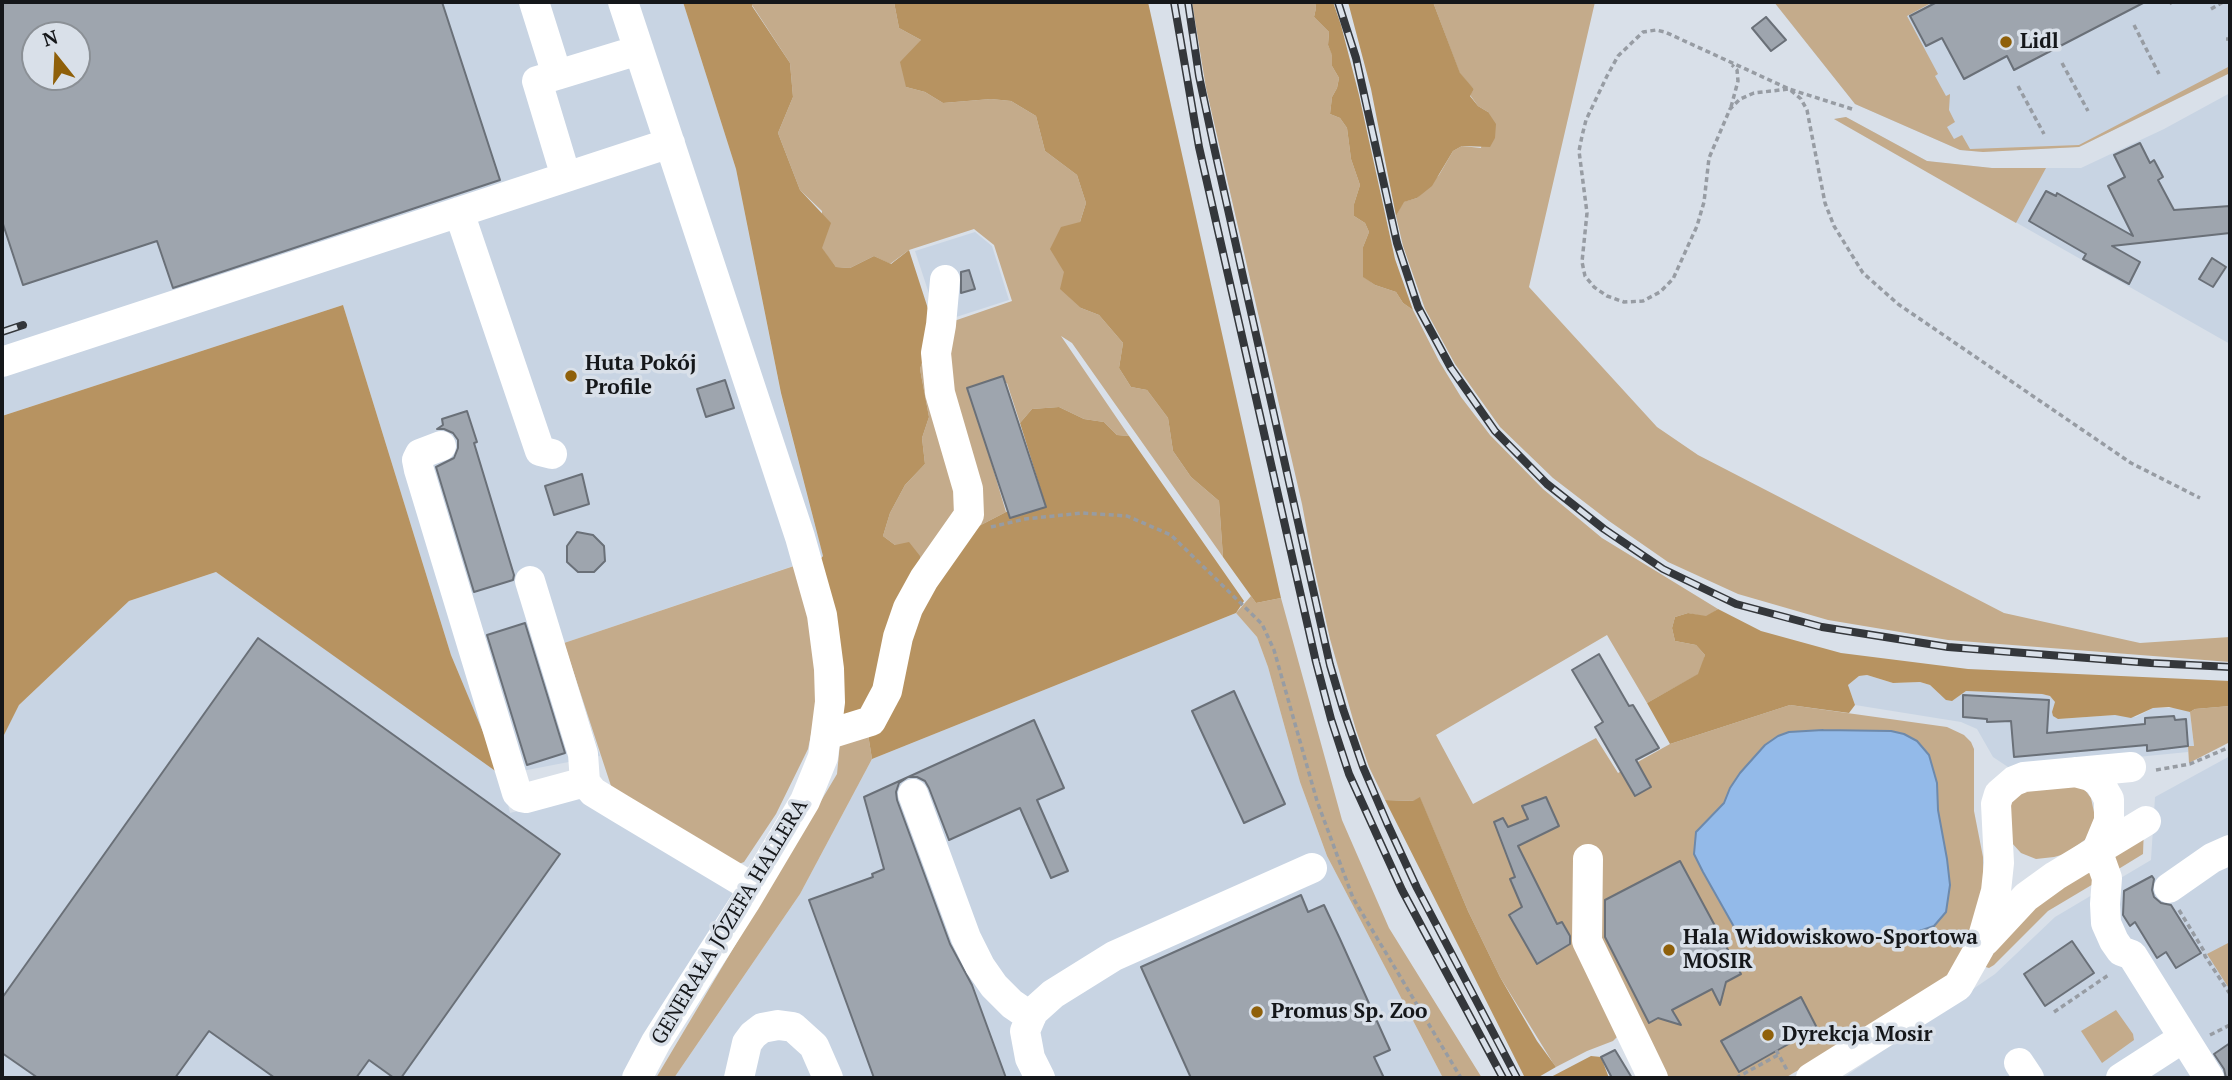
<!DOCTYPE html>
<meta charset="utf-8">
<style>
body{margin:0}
#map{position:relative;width:2232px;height:1080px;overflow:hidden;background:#d9e0e9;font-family:"PT Serif",serif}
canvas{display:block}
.frame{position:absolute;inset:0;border:4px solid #15171a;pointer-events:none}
.north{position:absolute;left:21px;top:21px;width:70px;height:70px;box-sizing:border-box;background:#d9e0e9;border:2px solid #8b9096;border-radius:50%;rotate:342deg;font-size:19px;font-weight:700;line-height:28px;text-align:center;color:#15171a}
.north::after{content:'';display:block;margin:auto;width:24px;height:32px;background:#8f600a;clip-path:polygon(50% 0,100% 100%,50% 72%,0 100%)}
</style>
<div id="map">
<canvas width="2232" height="1080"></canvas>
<div class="frame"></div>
<div class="north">N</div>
</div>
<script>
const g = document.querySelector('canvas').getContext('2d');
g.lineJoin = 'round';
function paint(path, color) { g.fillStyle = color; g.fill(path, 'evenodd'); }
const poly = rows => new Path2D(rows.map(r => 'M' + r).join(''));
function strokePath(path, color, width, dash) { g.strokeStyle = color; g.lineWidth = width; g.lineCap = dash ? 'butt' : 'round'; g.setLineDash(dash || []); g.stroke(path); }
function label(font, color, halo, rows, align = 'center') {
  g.font = font + ' "PT Serif",serif'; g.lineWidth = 7; g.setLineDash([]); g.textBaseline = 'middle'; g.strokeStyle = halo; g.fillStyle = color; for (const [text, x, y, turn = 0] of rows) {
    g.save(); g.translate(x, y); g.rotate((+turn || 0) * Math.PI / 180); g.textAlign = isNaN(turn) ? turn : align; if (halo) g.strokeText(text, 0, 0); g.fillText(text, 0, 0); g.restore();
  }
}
paint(poly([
 [2,2,683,2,736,169,781,394,823,556,564,643,600,756,501,775,510,813,576,796,738,893,634,1078,2,1078,2,739,19,705,129,601,216,572,500,773,451,655,343,305,2,416],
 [35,35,77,35,77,77,35,77],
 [1774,2,2230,2,2230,73,2079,147,1983,152,1960,150,1855,104],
 [2230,93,2230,344,1834,119,1846,117,1927,161,1992,168,2081,168,2164,129],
 [975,232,992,246,1009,300,953,318,935,312,915,251],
 [1236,613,1257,637,1268,667,1300,782,1327,856,1443,1078,674,1078,800,894,872,759],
 [1867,675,1893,683,1920,682,1930,685,1941,695,1956,698,1966,691,2042,694,2050,696,2055,702,2058,719,2115,715,2136,717,2153,708,2179,708,2190,712,2194,746,2188,747,2188,752,2015,769,2008,767,1993,757,1977,729,1961,722,1855,705,1848,685,1859,676],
 [2230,756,2230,1078,1843,1078,1995,974,2055,917,2151,860,2155,797]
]), '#c8d4e3');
paint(poly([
 [753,2,894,2,899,28,921,40,906,87,925,92,943,103,991,99,1011,101,1036,116,1045,151,1077,175,1086,203,1064,272,1081,308,1099,315,1123,343,1119,368,1131,387,1147,390,1168,418,1173,451,1191,477,1219,501,1223,557,1072,343,1061,336,1129,436,1117,435,1104,422,1084,419,1059,407,1032,409,1020,423,1007,383,971,395,1006,512,979,526,945,392,954,321,1012,301,994,245,974,229,909,250,890,264,874,256,850,268,836,267,821,248,822,211,800,190,778,133,793,97,790,63,752,5],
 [1192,2,1315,2,1316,8,1314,17,1329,32,1328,45,1332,54,1332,66,1339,78,1337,88,1332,97,1330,114,1340,118,1347,128,1351,159,1360,185,1354,204,1354,216,1365,223,1369,232,1363,247,1364,277,1375,285,1396,292,1403,303,1413,310,1439,361,1461,397,1490,435,1543,489,1602,538,1718,609,1706,617,1688,613,1675,617,1672,628,1675,641,1696,645,1705,655,1701,670,1699,674,1647,703,1607,635,1436,735,1473,804,1596,738,1618,773,1670,744,1790,705,1947,727,1964,735,1971,742,1974,749,1974,811,1983,857,1983,893,1970,945,1950,980,1785,1078,1661,1078,1595,943,1591,855,1578,864,1576,944,1610,1012,1617,1037,1613,1041,1587,1051,1556,1067,1553,1063,1500,977,1468,911,1420,798,1414,801,1385,800,1369,767,1356,730,1330,639,1313,563,1302,504,1206,88],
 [1823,730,1891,731,1904,734,1917,741,1929,755,1937,782,1938,811,1947,859,1950,885,1946,912,1934,926,1896,939,1827,932,1751,940,1742,937,1733,925,1703,872,1694,854,1696,832,1724,803,1730,788,1740,773,1765,745,1778,736,1789,732],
 [1433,2,1595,2,1529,287,1657,427,1698,455,2004,613,2140,643,2230,637,2230,662,1948,640,1828,620,1738,594,1668,562,1609,521,1553,478,1500,427,1455,364,1425,309,1403,246,1396,216,1403,202,1417,198,1439,175,1453,151,1462,146,1481,148,1488,112,1478,106,1470,95,1474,89,1460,74],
 [1774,2,1933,2,1907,16,1938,74,1935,76,1946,96,1950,94,1949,110,1955,122,1947,127,1954,139,1962,135,1970,149,2079,145,2230,66,2230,73,2079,147,1983,152,1960,150,1855,104],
 [1846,117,1927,161,1992,168,2046,168,2016,223,1834,119],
 [928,344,960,510,920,574,895,545,883,536,890,513,905,485,925,464,922,438,929,417,920,369],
 [797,565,812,618,818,701,808,749,776,814,744,862,734,866,612,789,564,643],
 [1251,596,1256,603,1281,598,1342,820,1389,928,1482,1078,1443,1078,1327,856,1300,782,1268,667,1257,637,1236,613],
 [2230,706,2230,742,2189,763,2188,746,2194,746,2190,712,2195,709],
 [868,734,872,759,800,894,674,1078,656,1078,837,774,840,743],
 [2069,783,2085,790,2091,798,2095,817,2086,839,2065,854,2054,857,2036,859,2021,853,2011,842,2009,801,2020,790],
 [2144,827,2143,854,2112,873,2105,849],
 [2088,861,2095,883,2048,911,1994,965,1989,968,1982,966,1986,949],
 [2230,942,2230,990,2207,954],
 [2116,1010,2133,1034,2134,1040,2102,1063,2081,1031]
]), '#c4ab8b');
paint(poly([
 [683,2,753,2,752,6,790,63,793,97,778,133,800,190,831,223,822,248,836,267,850,268,874,256,891,264,909,250,931,318,928,344,920,369,929,417,922,438,925,464,905,485,890,513,883,536,895,545,909,542,920,556,920,574,868,715,833,726,816,564,823,556,781,393,736,169],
 [894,2,1148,2,1281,598,1256,603,1251,596,1223,557,1219,501,1191,477,1173,451,1168,418,1147,390,1131,387,1119,368,1123,343,1099,315,1081,308,1060,289,1064,272,1050,249,1061,227,1080,222,1086,203,1077,175,1045,151,1036,116,1011,101,991,99,943,103,925,92,906,87,900,62,921,40,899,28],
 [1315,2,1333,2,1341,25,1359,95,1395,259,1413,310,1403,303,1396,292,1375,285,1363,277,1363,247,1369,232,1365,223,1354,216,1354,204,1360,185,1351,159,1347,128,1340,118,1330,114,1332,97,1337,88,1339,78,1332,66,1332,55,1328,45,1329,32,1314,17,1316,8],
 [1348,2,1433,2,1460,73,1474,89,1470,96,1478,106,1488,112,1496,124,1495,138,1490,147,1462,146,1453,151,1432,186,1417,198,1404,202,1396,216,1371,89],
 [343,305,451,655,501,775,216,572,129,601,19,705,2,739,2,416],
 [1059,407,1084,419,1104,422,1117,435,1129,436,1244,601,1236,613,872,759,868,734,913,609,979,526,1006,512,1044,500,1020,423,1032,409],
 [1718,609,1761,631,1841,653,1968,669,2230,681,2230,706,2195,709,2190,712,2169,707,2153,708,2131,718,2115,715,2058,719,2053,716,2052,712,2055,702,2050,696,2042,694,1966,691,1952,701,1946,700,1930,685,1920,682,1893,683,1867,675,1859,676,1848,685,1855,705,1849,713,1790,705,1670,744,1647,703,1698,674,1705,655,1696,645,1675,641,1672,628,1675,617,1688,613,1706,616],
 [1420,797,1468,911,1500,977,1537,1041,1556,1067,1537,1078,1525,1078,1385,800,1413,801],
 [1591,1056,1601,1057,1609,1078,1549,1078]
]), '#b79361');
const water = poly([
 [1823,730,1891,731,1904,734,1917,741,1929,755,1937,783,1938,810,1947,859,1950,885,1946,912,1934,926,1896,939,1827,932,1751,940,1742,937,1733,925,1703,872,1694,854,1696,832,1724,803,1730,788,1740,773,1765,745,1778,736,1789,732,1823,730]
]);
paint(water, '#93bae9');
strokePath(water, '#6d89ab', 2);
const building = poly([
 [2,2,442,2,500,180,173,288,157,241,23,285,2,221,2,2],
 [35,35,77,35,77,77,35,77,35,35],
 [1937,2,2145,2,2014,70,2007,56,1964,79,1942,38,1926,46,1910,16,1937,2],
 [1766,17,1786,40,1771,51,1752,28,1766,17],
 [2140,143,2150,163,2154,160,2163,177,2158,180,2174,210,2230,206,2230,233,2112,246,2140,262,2129,284,2083,259,2086,254,2029,221,2046,191,2056,196,2057,193,2133,236,2108,186,2125,177,2114,155,2140,143],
 [2212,258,2226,267,2213,287,2199,279,2212,258],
 [969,270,975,289,961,293,961,272,969,270],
 [1003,376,1046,507,1010,518,967,388,1003,376],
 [725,380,734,408,706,417,697,389,725,380],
 [467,411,477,442,474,443,514,575,513,580,474,592,436,467,454,458,458,448,458,440,453,433,444,429,437,429,443,425,442,419,467,411],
 [582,474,589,504,554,515,545,486,582,474],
 [577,532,593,535,604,546,605,561,594,572,578,572,567,562,567,546,577,532],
 [525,623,565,753,527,765,487,635,525,623],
 [258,638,560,854,401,1078,394,1078,369,1060,356,1078,275,1078,209,1031,175,1078,38,1078,2,1053,2,998,258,638],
 [1599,654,1629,706,1633,705,1659,748,1636,760,1651,787,1635,796,1595,727,1603,722,1572,670,1599,654],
 [1234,691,1285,804,1244,823,1192,711,1234,691],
 [1963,695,2049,700,2047,733,2145,724,2145,718,2174,716,2175,720,2186,719,2188,746,2147,751,2147,745,2014,757,2011,721,1987,722,1987,719,1963,717,1963,695],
 [1034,720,1064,788,1037,800,1068,871,1051,878,1020,808,949,840,929,788,925,781,917,777,908,777,899,783,896,792,897,800,950,944,972,985,1006,1078,874,1078,809,900,873,877,872,874,884,869,864,797,1034,720],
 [1546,797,1559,826,1518,846,1557,924,1562,922,1570,936,1570,944,1537,964,1509,915,1522,907,1510,879,1515,877,1494,822,1503,818,1508,827,1528,819,1522,806,1546,797],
 [1680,861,1741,974,1726,982,1720,1005,1712,989,1672,1010,1681,1025,1658,1018,1649,1023,1605,937,1605,900,1680,861],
 [2152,876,2154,879,2152,890,2154,897,2161,903,2171,905,2201,953,2176,968,2166,952,2157,958,2135,922,2130,926,2123,915,2124,891,2152,876],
 [1301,895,1308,912,1324,905,1340,939,1390,1050,1374,1057,1384,1078,1191,1078,1141,967,1301,895],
 [2072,941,2094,973,2045,1006,2024,974,2072,941],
 [1801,997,1817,1028,1739,1072,1721,1041,1801,997],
 [2230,1043,2230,1078,2226,1078,2224,1069,2214,1054,2230,1043],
 [1615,1050,1632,1078,1612,1078,1601,1057,1615,1050]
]);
paint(building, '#9ea5ae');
strokePath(building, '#6a7078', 2);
strokePath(poly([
 [2170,2,2172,4],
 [2211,9,2223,2],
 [2134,25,2159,74],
 [2226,39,2230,39],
 [2062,63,2088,111],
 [2018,86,2044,134],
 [1731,107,1738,81,1737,70,1732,65],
 [1852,109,1789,89,1665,32,1656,30,1643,32,1618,56,1607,76,1586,120,1582,136,1579,151,1587,213,1582,262,1585,276,1594,287,1607,296,1624,302,1643,301,1660,292,1673,279,1697,226,1704,202,1709,158,1730,109,1740,99,1754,93,1789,89,1801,99,1807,110,1825,203,1834,226,1863,273,1898,304,2131,463,2200,498],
 [991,527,1025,519,1082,513,1127,516,1171,535,1262,624,1274,650,1317,801,1353,898,1461,1078],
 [2156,770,2190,764,2230,747],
 [2179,910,2204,951,2205,956,2230,994],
 [2054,1012,2110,974],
 [2210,1035,2230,1025],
 [1776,1050,1787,1070],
 [1736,1078,1778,1055]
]), '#979ca3', 3.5, [5, 3.5]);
strokePath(poly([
 [534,2,557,75,639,50],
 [623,2,800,537,822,615,829,669,830,702,823,757,805,801,745,902,656,1042,637,1078],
 [557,75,537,81,566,177],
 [459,212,540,451,552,454],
 [2,362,670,143],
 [441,446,420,454,417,460,419,470,517,793,521,797,526,798,585,782,593,792,621,809,753,888],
 [530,581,583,754,585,782],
 [826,735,871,721,887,691,898,637,908,608,924,579,969,515,968,489,940,393,936,353,941,325,945,280],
 [2075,772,2090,776,2099,782,2109,799,2109,821,2097,850,2107,878,2105,904,2106,923,2114,941,2121,951,2132,955,2209,1078],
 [913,794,966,938,980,966,994,986,1012,1004,1031,1017],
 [1588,859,1587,941,1653,1078],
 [2169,888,2212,858,2230,850],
 [1985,941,2026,897,2055,876,2146,821],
 [2019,1063,2029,1078],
 [739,1078,747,1043,753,1035,762,1028,778,1025,793,1027,814,1046,828,1078],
 [1040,1078,1030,1058,1025,1031,1033,1012,1053,994,1114,956,1312,868],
 [1811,1078,1958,986,1980,947,1996,891,1999,863,1996,804,1999,794,2014,781,2024,777,2131,767],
 [2121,1078,2183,1038]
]), '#fff', 30);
const rail = poly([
 [1174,2,1199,147,1316,662,1331,719,1349,774,1402,890,1503,1078],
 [1188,2,1199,76,1214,147,1330,665,1343,709,1363,767,1387,823,1417,888,1517,1078],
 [1338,2,1356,58,1397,243,1418,307,1451,368,1495,431,1547,484,1604,529,1663,569,1736,604,1822,627,1948,647,2151,663,2230,667],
 [2,332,23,325]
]);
strokePath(rail, '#34373b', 8);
strokePath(rail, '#d9e0e9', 5, [16]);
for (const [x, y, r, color] of [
 [2006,42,7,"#8f600a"],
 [571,376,7,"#8f600a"],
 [1669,950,7,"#8f600a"],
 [1257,1012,7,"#8f600a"],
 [1768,1035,7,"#8f600a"]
]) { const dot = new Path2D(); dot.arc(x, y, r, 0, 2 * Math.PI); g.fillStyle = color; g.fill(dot); strokePath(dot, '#d9e0e9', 2.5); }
label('bold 21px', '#15171a', '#d9e0e9', [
 ["Lidl",2020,42],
 ["Huta Pokój",585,364],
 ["Profile",585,388],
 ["Hala Widowiskowo-Sportowa",1683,938],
 ["MOSIR",1683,962],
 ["Promus Sp. Zoo",1271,1012],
 ["Dyrekcja Mosir",1782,1035]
], 'left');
label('21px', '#15171a', '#d9e0e9', [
 ["GENERAŁA JÓZEFA HALLERA",730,922,-59]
]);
</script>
